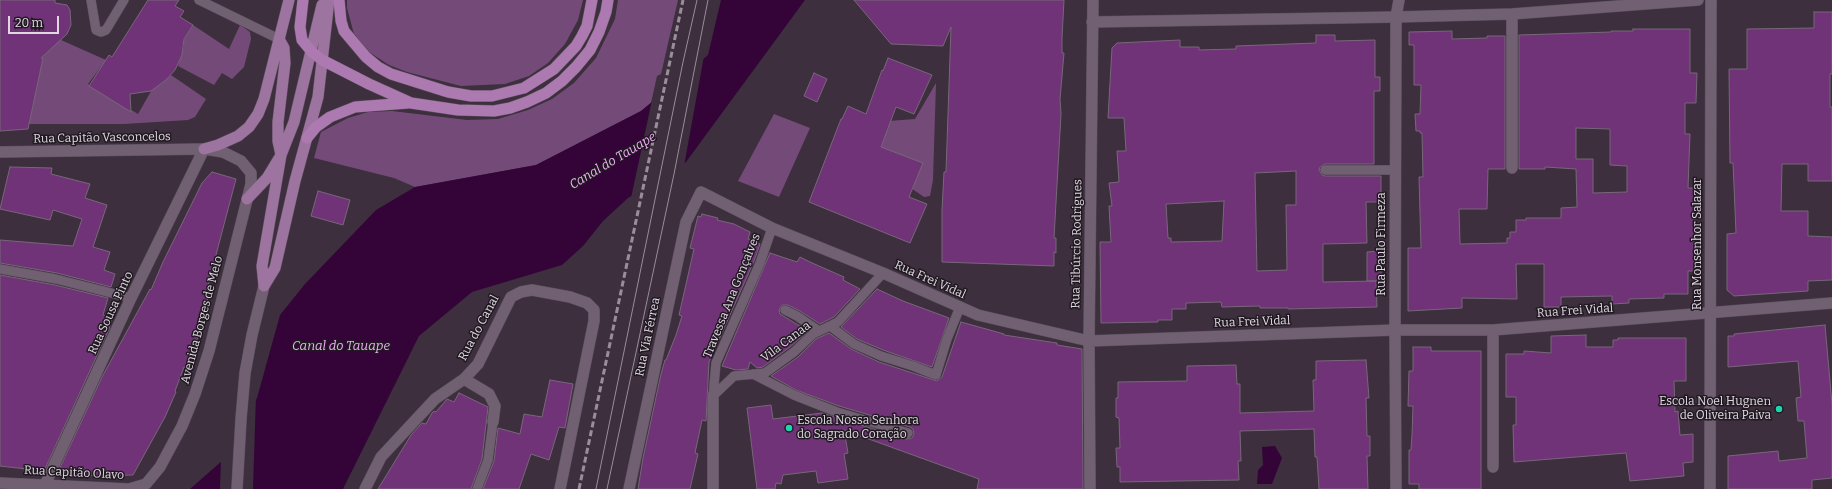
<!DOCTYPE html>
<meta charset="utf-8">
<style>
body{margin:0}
#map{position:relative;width:1832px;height:489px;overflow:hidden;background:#3d2f3e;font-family:Bitter,serif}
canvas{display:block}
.scale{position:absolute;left:8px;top:16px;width:51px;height:18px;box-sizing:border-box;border:2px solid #e0d7e1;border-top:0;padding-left:5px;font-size:12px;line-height:14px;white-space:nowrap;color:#e0d7e1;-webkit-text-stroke:3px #201921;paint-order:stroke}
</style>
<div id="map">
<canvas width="1832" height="489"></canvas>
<div class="scale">20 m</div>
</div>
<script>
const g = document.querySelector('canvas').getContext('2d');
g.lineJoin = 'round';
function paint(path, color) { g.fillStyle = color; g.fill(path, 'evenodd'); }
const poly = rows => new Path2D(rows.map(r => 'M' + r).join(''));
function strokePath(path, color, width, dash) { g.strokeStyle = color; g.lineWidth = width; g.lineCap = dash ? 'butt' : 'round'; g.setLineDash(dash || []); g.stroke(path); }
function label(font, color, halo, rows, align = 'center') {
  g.font = font + ' Bitter,serif'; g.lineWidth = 3; g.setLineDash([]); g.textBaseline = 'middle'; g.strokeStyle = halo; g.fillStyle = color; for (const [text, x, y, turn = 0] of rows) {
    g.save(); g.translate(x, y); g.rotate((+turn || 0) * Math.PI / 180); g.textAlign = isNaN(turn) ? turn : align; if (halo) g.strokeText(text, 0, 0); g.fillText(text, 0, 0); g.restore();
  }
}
paint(poly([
 [347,0,583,0,578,20,565,44,548,63,529,76,505,84,461,86,407,72,389,65,369,52,354,34,347,8],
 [618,0,678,0,661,74,657,76,651,103,641,111,536,165,415,187,394,178,314,158,321,132,348,118,368,112,392,111,467,120,498,119,528,110,552,99,574,83,596,58,615,19],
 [193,25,229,49,240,25,250,32,251,39,244,67,232,79,222,73,214,85,178,66,183,49,184,44,182,43],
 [47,37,61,40,106,60,88,84,138,114,154,86,158,86,171,75,206,99,195,117,188,120,124,124,29,124],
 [936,83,933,180,930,196,924,197,911,188,874,171,889,121,915,119],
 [774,114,810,128,779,197,738,181]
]), '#744b78');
paint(poly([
 [721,0,805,0,686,162,628,198,603,221,583,246,562,265,472,292,419,336,343,489,190,489,223,460,257,398,280,315,305,284,376,210,415,187,536,165,641,111,708,55],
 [1275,446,1282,458,1272,484,1257,484,1258,470,1263,465,1262,447]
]), '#340439');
paint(poly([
 [704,56,684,166,631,198,652,100],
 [256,394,253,489,220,489,221,459]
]), '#3d2f3e');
const building = poly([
 [0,0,55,0,55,3,67,5,70,10,71,25,67,34,41,58,43,58,28,129,0,131,0,0],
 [148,0,179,0,175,6,184,11,180,17,193,25,184,39,182,55,175,70,166,80,151,91,130,94,131,112,89,86,109,55,112,57,148,0],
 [854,0,1064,0,1062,38,1062,53,1064,53,1060,99,1061,114,1054,238,1056,238,1056,253,1054,252,1054,266,942,262,942,210,944,172,946,172,951,27,943,46,891,44,854,0],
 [1814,12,1832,12,1832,74,1830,74,1830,107,1832,107,1832,181,1808,181,1808,164,1782,164,1781,211,1808,211,1808,236,1832,237,1832,280,1808,281,1808,291,1734,296,1727,290,1727,234,1736,233,1733,163,1730,163,1729,69,1747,69,1747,29,1814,28,1814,12],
 [1633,29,1690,29,1690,73,1697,73,1696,103,1685,103,1685,134,1690,134,1688,188,1695,188,1695,271,1688,271,1688,294,1664,294,1664,298,1629,299,1629,303,1612,304,1612,296,1561,297,1561,307,1544,307,1544,264,1516,264,1517,299,1462,298,1462,308,1408,311,1408,248,1421,248,1419,177,1423,177,1422,133,1420,133,1420,131,1416,131,1415,114,1420,114,1421,85,1414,85,1414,45,1409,45,1409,32,1452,31,1452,39,1487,38,1487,36,1505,36,1505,169,1488,169,1487,209,1459,209,1460,244,1507,243,1507,238,1510,238,1510,232,1516,232,1516,220,1526,220,1526,218,1561,218,1561,208,1577,207,1576,169,1545,167,1545,169,1519,169,1519,35,1611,32,1611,31,1633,31,1633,29],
 [1576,128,1610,129,1610,165,1627,166,1627,192,1593,193,1593,159,1576,159,1576,128],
 [1316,35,1335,35,1335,41,1375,40,1375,77,1380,77,1380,91,1374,91,1374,164,1325,164,1320,167,1319,170,1322,175,1325,176,1381,176,1381,202,1366,202,1367,243,1323,244,1323,282,1376,281,1377,307,1288,309,1288,308,1260,308,1260,306,1222,307,1221,302,1186,303,1186,309,1172,309,1172,320,1158,320,1158,322,1101,323,1100,242,1111,242,1109,206,1112,206,1109,183,1119,182,1117,151,1126,151,1124,118,1108,118,1112,48,1117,43,1180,40,1180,47,1199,47,1199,50,1236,49,1236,46,1316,43,1316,35],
 [1296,171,1296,205,1286,205,1287,270,1257,271,1255,173,1296,171],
 [1224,201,1222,241,1171,242,1171,238,1168,238,1166,204,1224,201],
 [888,58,932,75,914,114,896,107,881,147,923,163,909,197,927,204,910,243,809,202,841,119,842,119,848,106,866,114,882,70,883,71,888,58],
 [814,73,827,79,817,102,804,96,814,73],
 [10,167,52,168,51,174,90,184,85,198,107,205,93,247,110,252,104,270,115,274,111,287,57,273,0,263,0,240,73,246,82,219,53,210,50,220,0,209,10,167],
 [212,172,236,179,207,289,210,291,203,314,201,322,203,322,187,368,184,367,175,391,176,392,165,417,133,475,95,476,58,472,102,377,150,289,151,290,163,262,202,183,212,172],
 [318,191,350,200,343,225,311,216,318,191],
 [702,214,718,218,717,220,734,224,750,232,748,239,760,244,754,261,709,362,706,421,702,420,695,453,698,454,690,489,638,489,643,458,661,374,665,360,666,360,676,335,682,316,679,315,694,249,690,248,698,216,701,217,702,214],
 [1381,251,1381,281,1367,281,1367,252,1381,251],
 [770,253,797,262,800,257,810,262,844,277,843,280,860,289,834,317,820,324,800,311,788,305,782,305,779,310,780,314,808,331,790,347,763,367,757,368,750,362,748,369,736,370,722,366,770,253],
 [0,275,55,285,108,298,103,315,112,318,109,329,44,471,0,466,0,275],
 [877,289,903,301,949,318,932,367,883,350,857,339,841,327,877,289],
 [961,322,1004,334,1004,335,1057,343,1057,345,1082,349,1083,489,977,489,979,479,844,430,848,453,844,454,848,479,818,483,816,471,783,475,781,484,776,483,775,489,757,489,747,408,771,405,773,419,822,413,906,439,912,438,914,434,913,429,910,427,839,406,796,390,771,376,798,357,816,339,829,333,851,349,879,362,937,381,942,377,961,322],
 [1825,325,1832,404,1832,478,1812,480,1812,489,1728,489,1728,456,1778,451,1779,461,1807,458,1804,421,1798,421,1796,398,1801,397,1798,361,1728,367,1728,336,1734,336,1734,334,1825,325],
 [1586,335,1586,347,1613,347,1613,340,1618,340,1618,338,1686,338,1686,381,1674,381,1675,412,1678,411,1680,435,1693,434,1693,462,1683,463,1684,476,1630,481,1626,453,1514,462,1513,425,1516,425,1516,397,1506,397,1506,354,1524,354,1524,351,1551,353,1551,336,1586,335],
 [1413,347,1431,347,1431,351,1481,351,1481,489,1419,489,1419,484,1409,484,1409,450,1411,450,1412,435,1413,406,1408,406,1409,371,1413,371,1413,347],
 [1366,360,1369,398,1366,398,1367,436,1370,436,1370,456,1367,456,1368,489,1319,489,1317,457,1315,457,1314,429,1240,431,1241,461,1238,461,1239,480,1120,482,1120,467,1117,467,1116,448,1120,448,1119,418,1116,417,1116,398,1118,398,1118,382,1187,381,1187,366,1236,365,1237,384,1240,384,1240,413,1314,411,1313,380,1316,380,1316,361,1366,360],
 [550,380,573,384,565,428,559,427,549,460,531,454,519,489,483,489,494,461,498,428,520,434,524,414,542,417,550,380],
 [459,393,488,407,482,459,471,489,378,489,411,435,422,423,426,424,432,413,434,411,436,412,447,399,454,402,459,393]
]);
paint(building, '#713378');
strokePath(building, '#776779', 1);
const service = poly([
 [91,0,96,30,101,32,106,30,124,0],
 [199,0,279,39],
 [1325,170,1396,170],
 [0,269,56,279,131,298],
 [785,310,797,316,819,331],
 [830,326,854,344,881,356,913,366,936,375,947,339,960,307],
 [753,374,794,395,837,412,908,433],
 [713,396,734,376,765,373,794,352,813,334,838,322,883,273],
 [713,396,716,363,760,263,772,228],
 [477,489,488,460,493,422]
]);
const minor = poly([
 [1512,14,1512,168],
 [1092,22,1396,17,1512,14,1698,0],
 [1493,330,1493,467],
 [464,379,489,394,495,406,493,422],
 [713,396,713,489],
 [43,489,131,298,204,149],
 [237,489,241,419,245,373,252,335,264,286],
 [365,489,381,457,435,399,464,379,478,364,511,297,521,292,532,290,570,297,587,303,594,310,594,321,560,489],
 [629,489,686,222,701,192,772,228,883,273,978,315,1089,341,1395,330,1493,330,1832,303],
 [1090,489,1089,341,1093,0]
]);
const tertiary = poly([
 [0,152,204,149,223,152,241,161,251,173,251,184,209,351,195,394,182,426,160,467,146,484,129,489,0,483],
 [1396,489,1395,330,1396,17,1399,0],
 [1710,489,1711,0]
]);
const primary = poly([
 [204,149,218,145,238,136,249,127,258,114,264,99,289,0],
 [247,199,267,178,281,155,294,122,322,5],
 [264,286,275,268,295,181,318,97,329,0],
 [264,286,262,266,281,155,278,141,278,122,285,63,284,48,279,39]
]);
const trunk = poly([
 [303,0,300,27,302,40,312,52,322,60,369,84,411,103,458,110,494,111,510,108,527,102,546,93,562,81,576,67,590,50,599,32,606,12,608,0],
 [339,0,341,21,344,31,366,57,378,67,391,74,448,92,471,96,492,96,524,88,554,69,576,46,582,36,587,26,592,0],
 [307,138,316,127,330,117,355,107,408,103]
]);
strokePath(service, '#594d5a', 10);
strokePath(minor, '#594d5a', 12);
strokePath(tertiary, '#594d5a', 12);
strokePath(primary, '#594d5a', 12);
strokePath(trunk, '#594d5a', 12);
strokePath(service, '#706071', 9);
strokePath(minor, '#706071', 11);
strokePath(tertiary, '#706071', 11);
strokePath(primary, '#9d73a0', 11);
strokePath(trunk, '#ac79b0', 11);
strokePath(poly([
 [596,489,683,62,697,0],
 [607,489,674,174,708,0]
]), '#998e9a', 1);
strokePath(poly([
 [579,489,683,0]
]), '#998e9a', 3, [6, 3]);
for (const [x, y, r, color] of [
 [1779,409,4,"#1fd5b0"],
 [789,428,4,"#1fd5b0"]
]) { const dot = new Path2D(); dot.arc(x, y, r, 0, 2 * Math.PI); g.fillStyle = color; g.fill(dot); strokePath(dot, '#201921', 1.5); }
label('12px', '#e0d7e1', '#201921', [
 ["Rua Capitão Vasconcelos",102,138,-1],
 ["Rua Tibúrcio Rodrigues",1077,244,-89],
 ["Rua Paulo Firmeza",1382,244,-90],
 ["Rua Monsenhor Salazar",1698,244,-90],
 ["Rua Frei Vidal",930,280,24],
 ["Travessa Ana Gonçalves",732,296,-68],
 ["Rua Frei Vidal",1575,311,-4],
 ["Rua Sousa Pinto",111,313,-65],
 ["Avenida Borges de Melo",202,320,-75],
 ["Rua Frei Vidal",1252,322,-2],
 ["Rua do Canal",479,328,-62],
 ["Rua Via Férrea",648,337,-78],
 ["Vila Canaa",786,342,-37],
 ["Rua Capitão Olavo",74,473,3]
]);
label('12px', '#e0d7e1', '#201921', [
 ["Escola Noel Hugnen",1771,402],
 ["de Oliveira Paiva",1771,416],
 ["Escola Nossa Senhora",797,421,"left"],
 ["do Sagrado Coração",797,435,"left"]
], 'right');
label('italic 13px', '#f1abf7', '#201921', [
 ["Canal do Tauape",613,161,-31],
 ["Canal do Tauape",341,346]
]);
</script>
